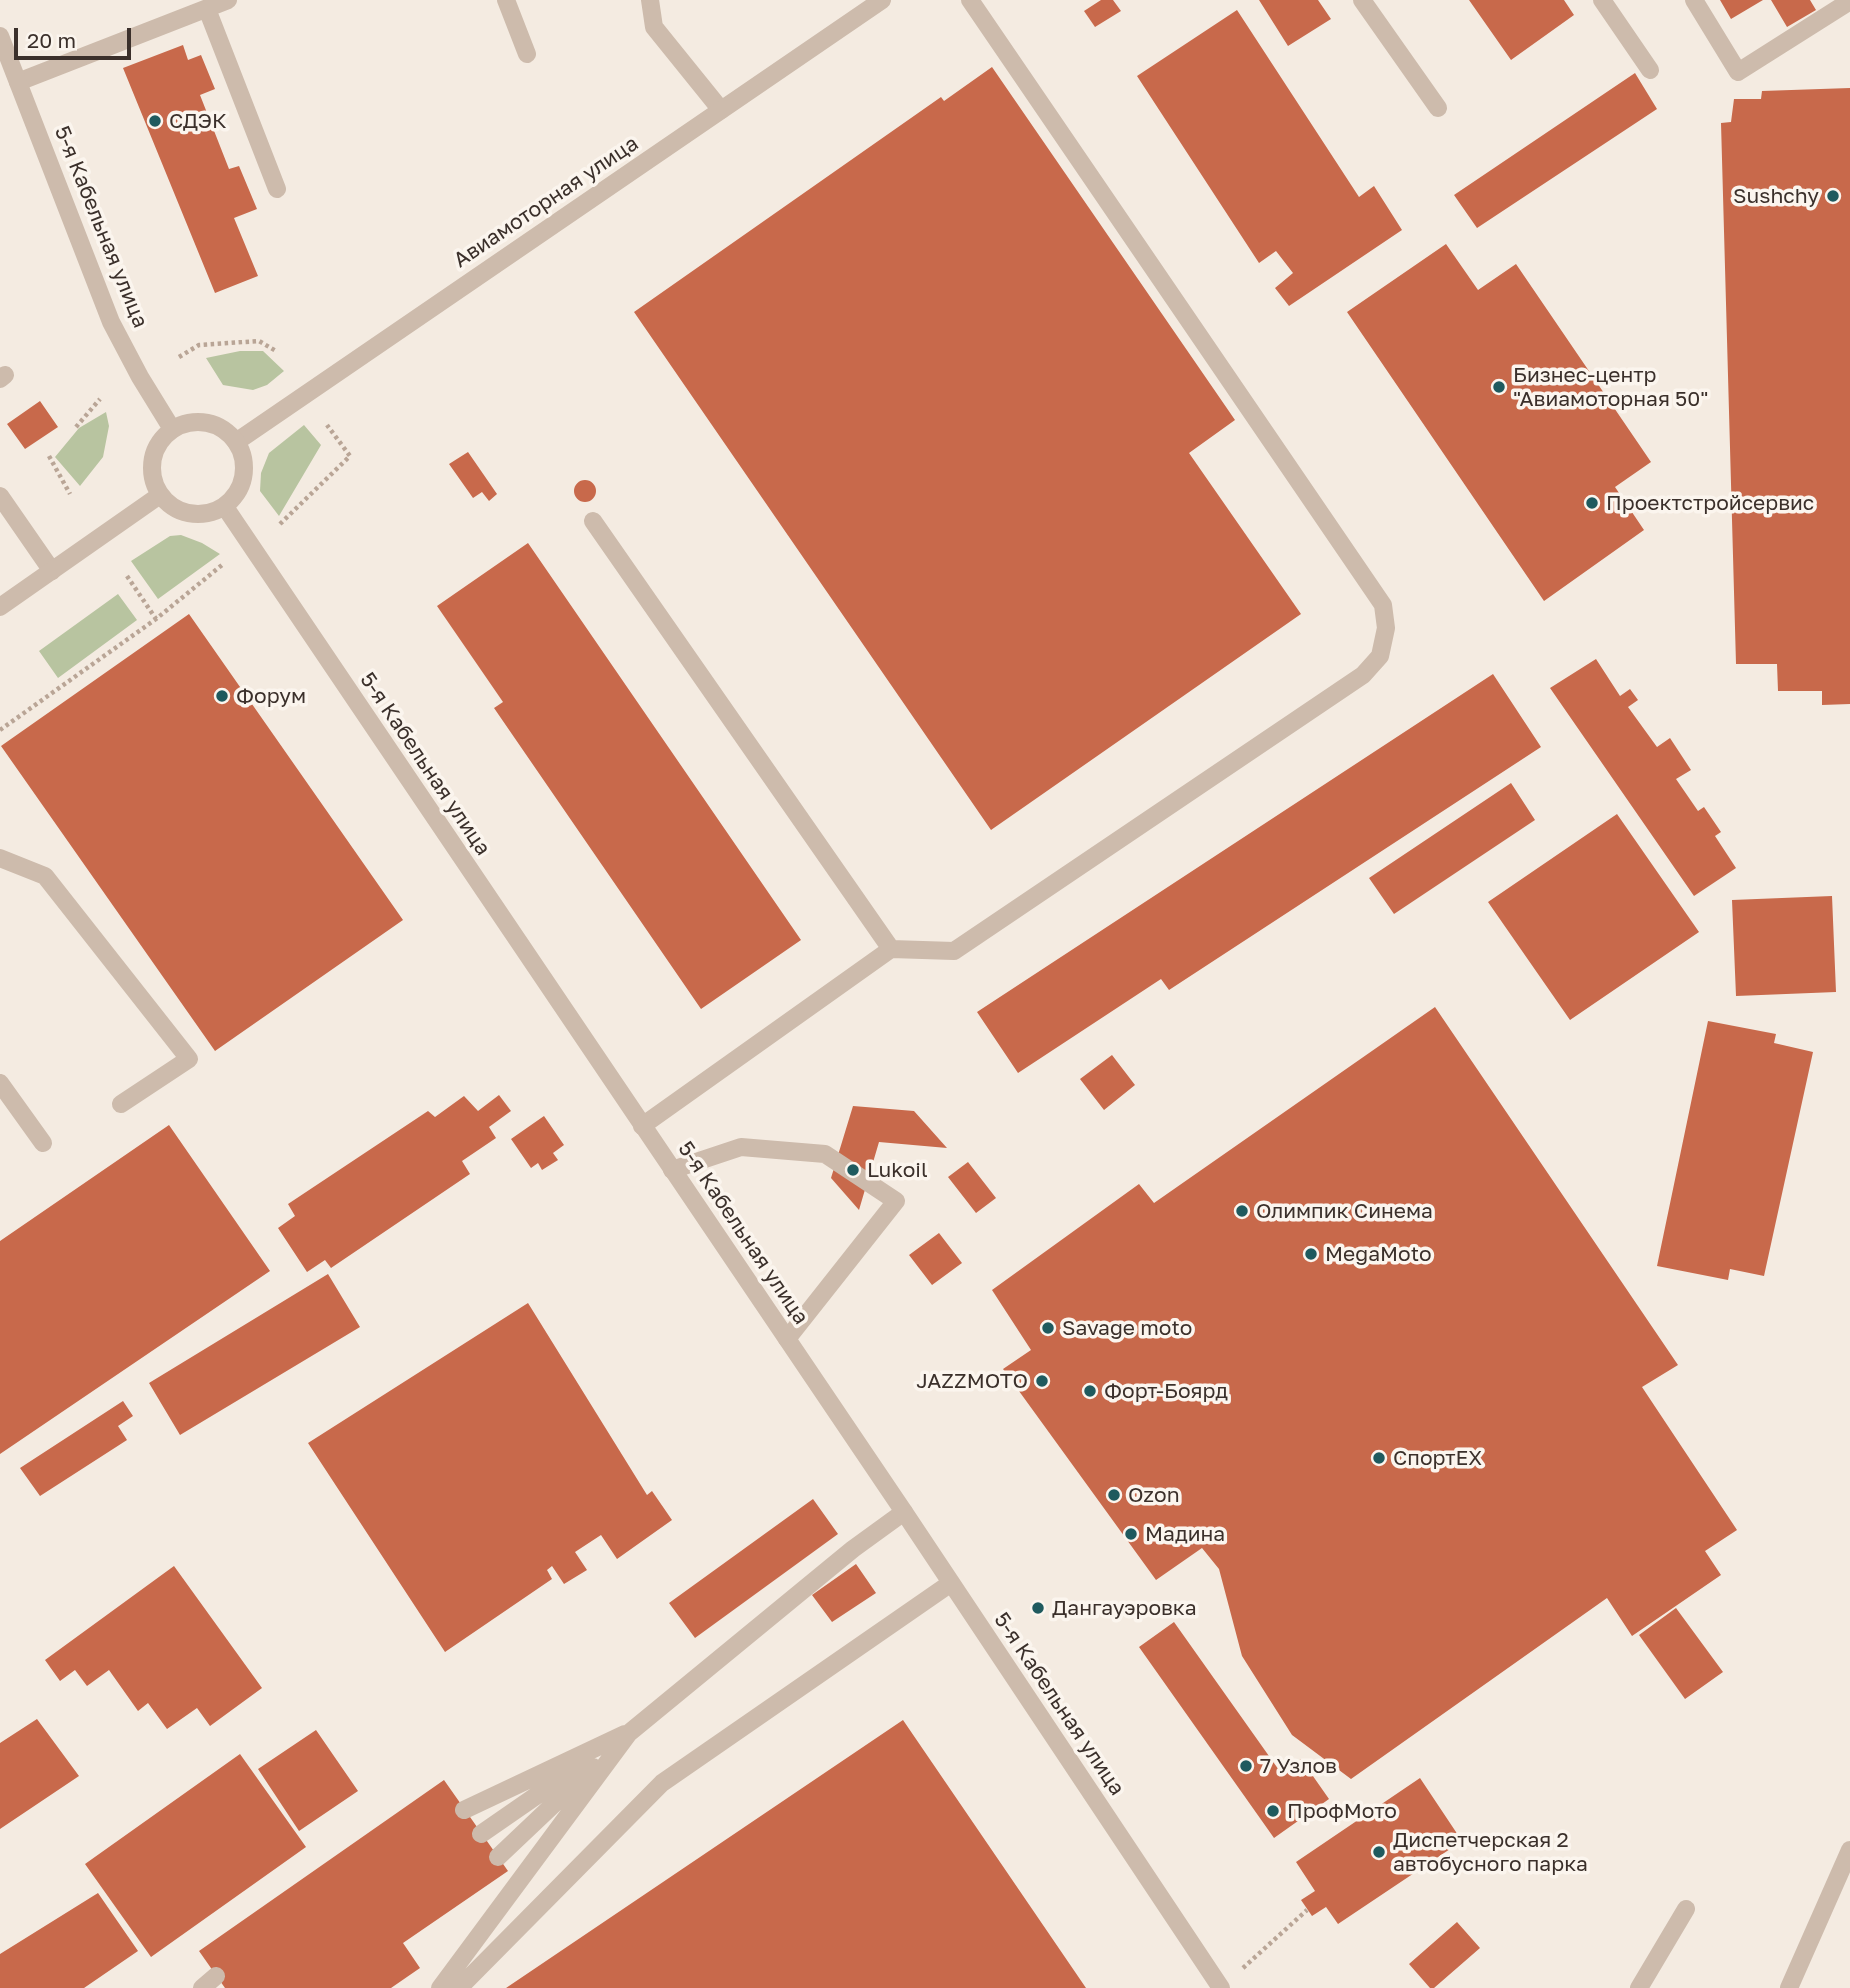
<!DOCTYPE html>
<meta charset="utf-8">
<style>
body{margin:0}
#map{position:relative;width:1850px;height:1988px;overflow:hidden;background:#f4ebe1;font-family:"Golos Text",sans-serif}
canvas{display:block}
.scale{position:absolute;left:14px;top:28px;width:117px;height:32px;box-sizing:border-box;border:4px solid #3b302b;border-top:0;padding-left:9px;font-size:21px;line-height:24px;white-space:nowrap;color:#3b302b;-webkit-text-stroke:5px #fbf5ee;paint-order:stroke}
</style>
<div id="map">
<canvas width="1850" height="1988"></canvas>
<div class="scale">20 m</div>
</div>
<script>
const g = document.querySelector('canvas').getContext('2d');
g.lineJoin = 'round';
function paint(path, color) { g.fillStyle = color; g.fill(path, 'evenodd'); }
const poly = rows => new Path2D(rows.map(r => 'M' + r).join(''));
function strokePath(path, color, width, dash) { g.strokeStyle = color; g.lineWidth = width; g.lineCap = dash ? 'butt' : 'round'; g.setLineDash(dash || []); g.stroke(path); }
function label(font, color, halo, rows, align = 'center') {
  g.font = font + ' "Golos Text",sans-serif'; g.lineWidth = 7; g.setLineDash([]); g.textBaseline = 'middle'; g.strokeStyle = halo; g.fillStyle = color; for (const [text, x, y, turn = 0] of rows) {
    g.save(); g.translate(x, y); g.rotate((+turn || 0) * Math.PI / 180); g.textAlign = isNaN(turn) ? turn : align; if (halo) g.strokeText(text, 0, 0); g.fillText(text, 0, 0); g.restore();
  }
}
paint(poly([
 [240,351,263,351,284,371,267,385,253,390,223,385,206,358],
 [106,412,109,426,103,457,80,486,55,457,79,428],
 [304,425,321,445,279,516,260,491,261,473,269,453],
 [181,535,202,543,220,554,158,599,131,561,170,536],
 [118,594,137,620,58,678,39,651]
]), '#b8c4a0');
paint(poly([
 [1101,0,1113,0,1121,11,1095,27,1084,11],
 [1259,0,1318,0,1331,19,1288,46],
 [1469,0,1564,0,1574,15,1511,60],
 [1720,0,1763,0,1731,19],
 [1771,0,1810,0,1816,10,1787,27],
 [1237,10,1359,197,1374,186,1402,230,1289,306,1275,288,1293,273,1276,251,1259,263,1137,76],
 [183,45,188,60,201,55,215,89,200,95,229,169,239,166,257,209,234,218,258,276,215,293,123,68],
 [992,67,1235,420,1189,453,1301,614,991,830,634,312,941,97,944,101],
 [1635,73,1657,109,1477,228,1454,195],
 [1850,88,1850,704,1822,705,1822,691,1778,691,1777,664,1736,664,1721,123,1731,122,1734,99,1761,99,1762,91],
 [1446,244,1478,290,1516,264,1651,462,1615,487,1644,530,1544,601,1347,312],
 [40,401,58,427,25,449,7,424],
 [468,452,497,494,489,501,482,492,473,498,449,464],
 '574 491a11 11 0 1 1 22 0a11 11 0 1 1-22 0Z',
 [528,543,801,940,701,1009,494,708,503,702,437,606],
 [189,614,403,920,215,1051,1,746],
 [1596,659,1620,696,1630,689,1638,700,1628,707,1657,747,1670,738,1691,770,1676,779,1698,811,1704,807,1721,832,1715,836,1736,868,1694,896,1550,688],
 [1493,674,1541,747,1169,990,1161,979,1018,1073,977,1012],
 [1511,783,1535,820,1394,914,1369,878],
 [1617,814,1699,932,1570,1020,1488,902],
 [1832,896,1836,992,1736,996,1732,900],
 [1435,1007,1678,1365,1642,1387,1737,1530,1705,1551,1721,1575,1632,1636,1607,1598,1351,1779,1292,1735,1242,1656,1219,1569,1202,1548,1156,1580,1003,1369,1031,1350,992,1290,1139,1184,1154,1203],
 [1708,1021,1776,1034,1774,1043,1813,1052,1764,1276,1730,1269,1728,1280,1657,1266],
 [1112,1055,1135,1085,1104,1110,1080,1079],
 [499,1095,511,1111,489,1127,496,1138,462,1161,470,1174,331,1268,325,1260,307,1272,278,1228,295,1216,288,1204,428,1111,435,1117,464,1096,478,1111],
 [853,1106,914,1111,947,1148,879,1142,859,1210,831,1178],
 [544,1116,564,1145,553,1153,558,1160,542,1170,538,1163,531,1168,511,1139],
 [169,1125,270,1271,0,1454,0,1241],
 [968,1162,996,1198,976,1213,948,1177],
 [939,1233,962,1263,932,1285,909,1255],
 [328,1274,360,1327,180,1435,149,1383],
 [528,1303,647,1495,652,1491,672,1520,617,1559,601,1535,575,1552,587,1570,564,1584,552,1566,547,1570,552,1579,445,1652,308,1443],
 [123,1401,133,1416,118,1426,127,1440,40,1496,20,1468],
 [813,1499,838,1534,695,1638,669,1603],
 [856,1564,876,1593,832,1622,812,1595],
 [174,1566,262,1688,210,1726,197,1708,167,1729,148,1703,138,1711,109,1670,87,1686,75,1670,60,1681,45,1660],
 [1676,1608,1723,1672,1685,1699,1639,1635],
 [1174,1622,1281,1773,1301,1759,1329,1799,1274,1838,1139,1647],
 [37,1719,79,1776,0,1829,0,1743],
 [903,1720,1086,1988,506,1988],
 [316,1730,358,1791,299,1831,258,1769],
 [240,1754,306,1847,151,1957,85,1864],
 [1420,1778,1462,1841,1338,1924,1326,1907,1312,1916,1301,1900,1315,1891,1296,1862],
 [444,1780,508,1871,403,1943,420,1968,391,1988,225,1988,199,1951],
 [98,1893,138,1951,84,1988,0,1988,0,1954],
 [1457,1922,1480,1948,1434,1988,1430,1988,1409,1964]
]), '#c8694b');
strokePath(poly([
 [179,357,199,345,259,341,276,351],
 [76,427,100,399],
 [49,456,70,494],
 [280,524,350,456,327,425],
 [127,576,156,619],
 [0,730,156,619,222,565],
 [1243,1968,1307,1910]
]), '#b9a596', 4.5, [3.5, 3.5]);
strokePath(poly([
 [506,0,527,54],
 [650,0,654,27,721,110],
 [1362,0,1438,108],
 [1602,0,1650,70],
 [1694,0,1738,72,1850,1],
 [207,9,277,189],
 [18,82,228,0],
 [0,379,5,375],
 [0,496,52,571],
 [593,521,891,949,642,1126],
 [0,858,45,876,189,1059,121,1104],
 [891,949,954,951,1363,675,1380,656,1386,628,1383,605,970,0],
 [0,1083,43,1143],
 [672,1170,741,1147,825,1154,896,1201,787,1339],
 [464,1810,625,1734],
 [481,1834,585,1762],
 [498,1857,593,1767],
 [202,1988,216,1976],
 [440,1988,629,1733,853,1549,904,1512],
 [459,1988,662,1783,951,1583],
 [1639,1988,1686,1909],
 [1789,1988,1850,1850]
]), '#cdbbac', 18);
strokePath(poly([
 [236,442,882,0],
 [225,507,904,1512,1221,1988]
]), '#cdbbac', 18);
strokePath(poly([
 [0,36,111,322,140,377,172,429],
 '152 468a46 46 0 1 1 92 0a46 46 0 1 1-92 0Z',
 [0,607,160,495]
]), '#cdbbac', 18);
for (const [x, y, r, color] of [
 [155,121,7,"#1f5a5e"],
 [1833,196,7,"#1f5a5e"],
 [1499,387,7,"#1f5a5e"],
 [1592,503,7,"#1f5a5e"],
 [222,696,7,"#1f5a5e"],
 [853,1170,7,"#1f5a5e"],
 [1242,1211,7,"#1f5a5e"],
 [1311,1254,7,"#1f5a5e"],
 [1048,1328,7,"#1f5a5e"],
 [1042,1381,7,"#1f5a5e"],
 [1090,1391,7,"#1f5a5e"],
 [1379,1458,7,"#1f5a5e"],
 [1114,1495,7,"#1f5a5e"],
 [1131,1534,7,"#1f5a5e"],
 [1038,1608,7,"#1f5a5e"],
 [1246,1766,7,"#1f5a5e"],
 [1273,1811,7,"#1f5a5e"],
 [1379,1852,7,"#1f5a5e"]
]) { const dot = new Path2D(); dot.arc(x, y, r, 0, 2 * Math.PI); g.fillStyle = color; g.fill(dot); strokePath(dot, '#fbf5ee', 2.5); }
label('21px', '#3b302b', '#fbf5ee', [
 ["СДЭК",169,121],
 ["Sushchy",1819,196,"right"],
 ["Бизнес-центр",1513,375],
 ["\"Авиамоторная 50\"",1513,399],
 ["Проектстройсервис",1606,503],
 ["Форум",236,696],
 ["Lukoil",867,1170],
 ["Олимпик Синема",1256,1211],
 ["MegaMoto",1325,1254],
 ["Savage moto",1062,1328],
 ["JAZZMOTO",1028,1381,"right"],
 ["Форт-Боярд",1104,1391],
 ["СпортEX",1393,1458],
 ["Ozon",1128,1495],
 ["Мадина",1145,1534],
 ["Дангауэровка",1052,1608],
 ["7 Узлов",1260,1766],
 ["ПрофМото",1287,1811],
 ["Диспетчерская 2",1393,1840],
 ["автобусного парка",1393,1864]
], 'left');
label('21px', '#3b302b', '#fbf5ee', [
 ["Авиамоторная улица",546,202,-34],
 ["5-я Кабельная улица",101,227,68],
 ["5-я Кабельная улица",425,764,56],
 ["5-я Кабельная улица",743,1233,56],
 ["5-я Кабельная улица",1059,1704,56]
]);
</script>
